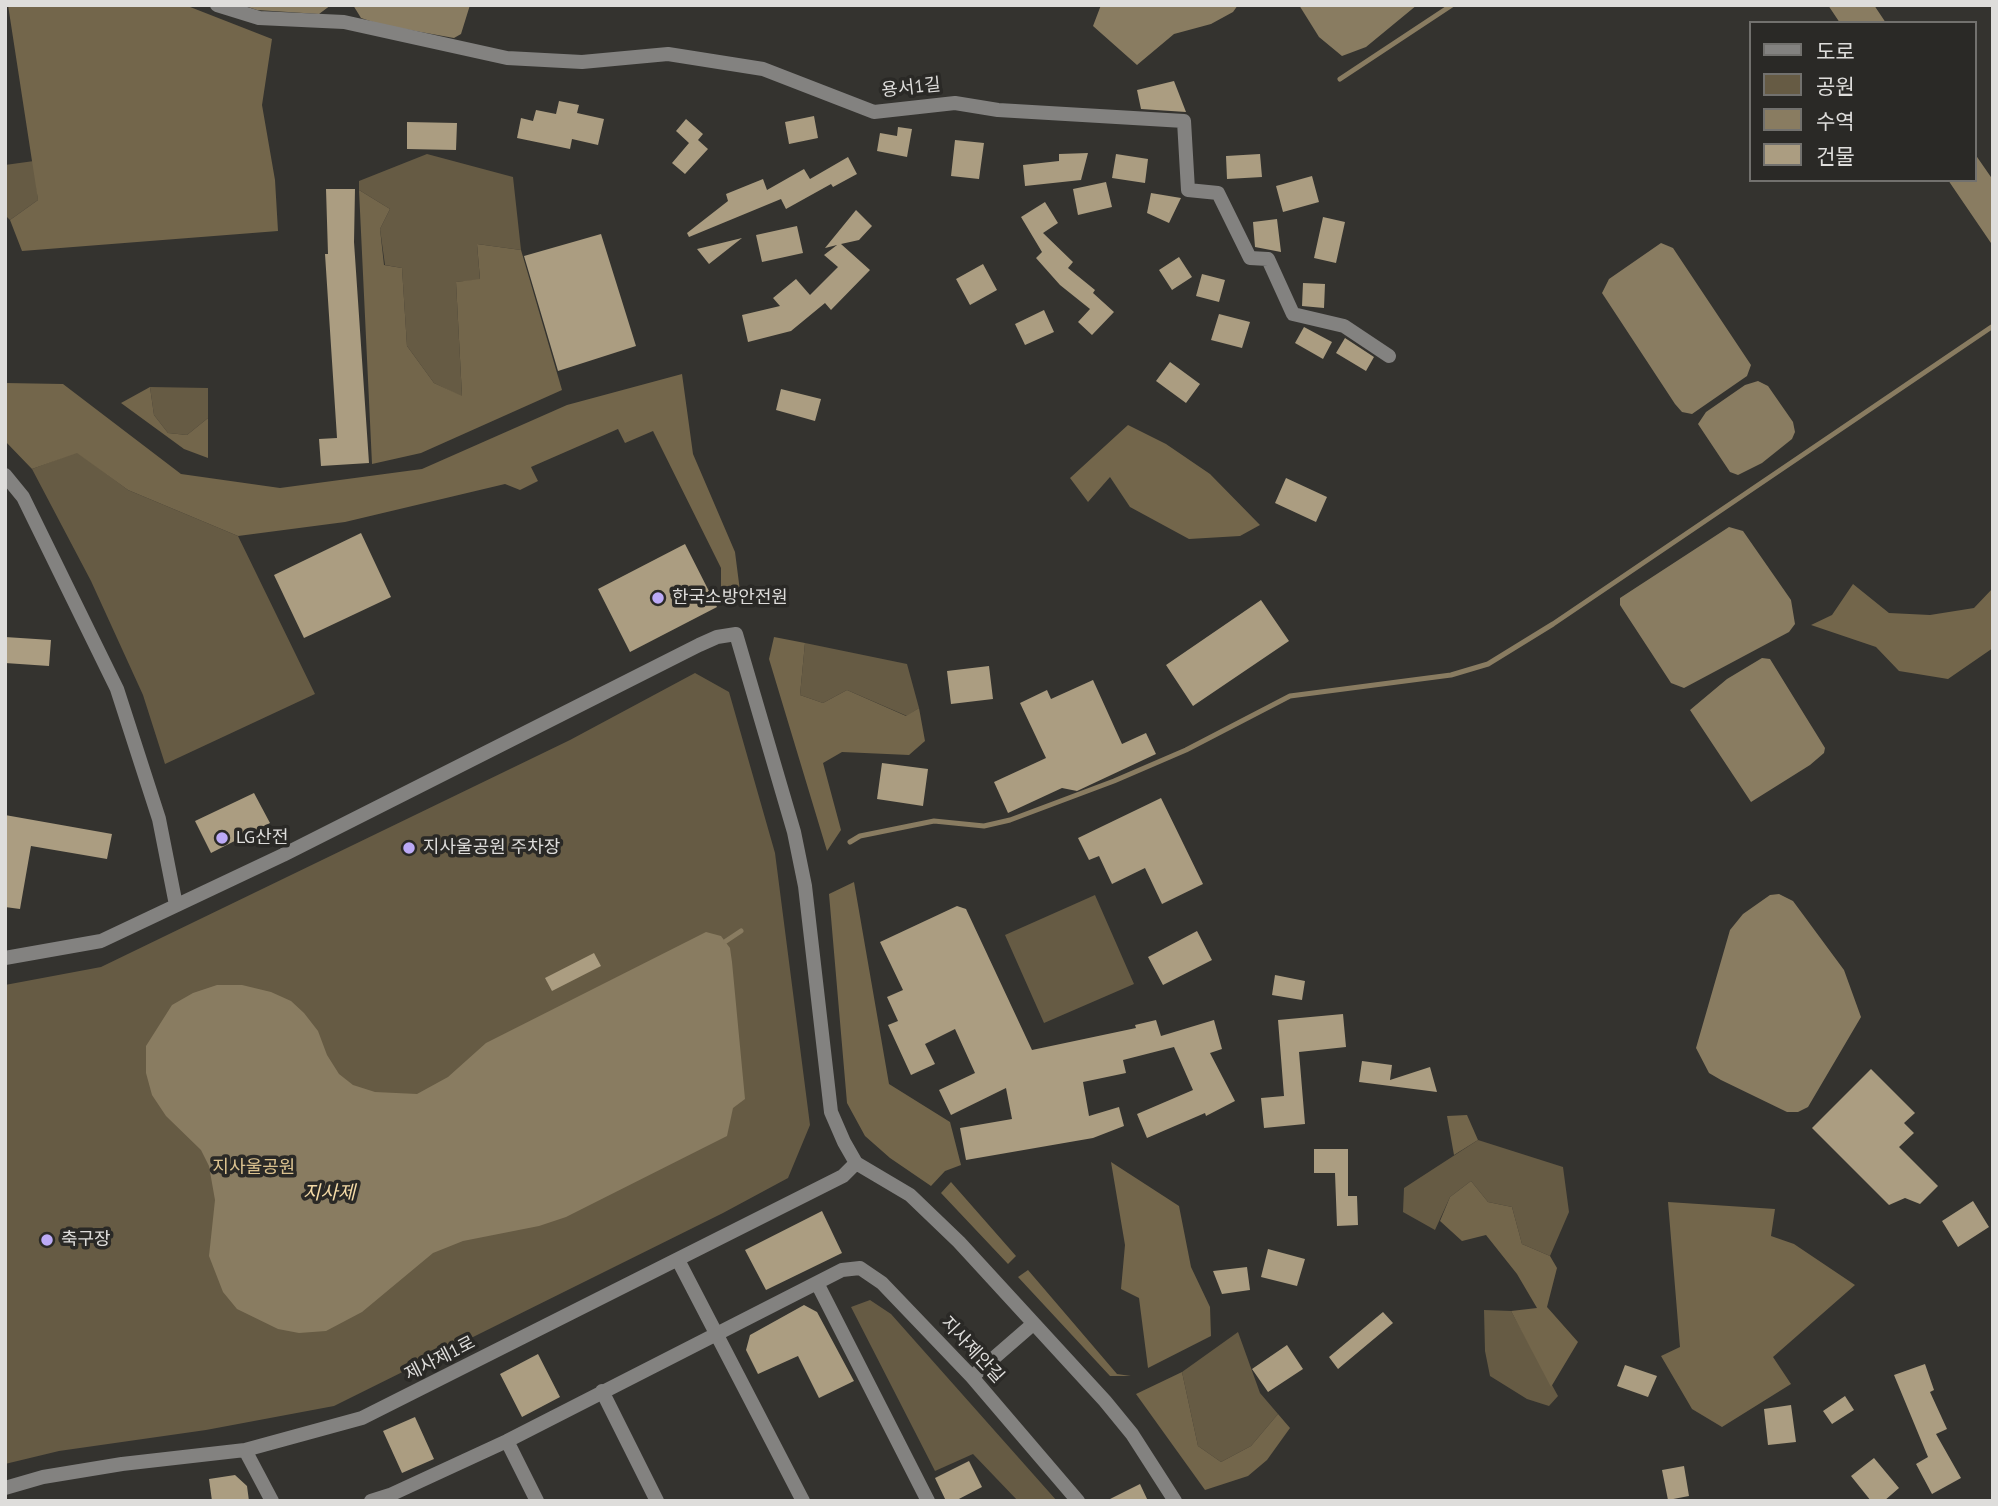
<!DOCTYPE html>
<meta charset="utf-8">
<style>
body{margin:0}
#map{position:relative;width:1998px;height:1506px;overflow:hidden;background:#34332f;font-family:"PT Sans","Noto Sans KR",sans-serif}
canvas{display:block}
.frame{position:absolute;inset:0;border:7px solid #dedddb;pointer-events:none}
.legend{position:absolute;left:1749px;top:21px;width:228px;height:161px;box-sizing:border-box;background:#2a2926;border:2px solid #72716e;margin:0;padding:9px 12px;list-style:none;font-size:21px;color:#dedddb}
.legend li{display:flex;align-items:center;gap:14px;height:35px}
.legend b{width:35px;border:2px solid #72716e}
</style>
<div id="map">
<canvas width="1998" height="1506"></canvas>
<div class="frame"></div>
<ul class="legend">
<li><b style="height:9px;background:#838280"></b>도로</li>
<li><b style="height:19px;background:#665b44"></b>공원</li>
<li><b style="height:19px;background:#897c61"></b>수역</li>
<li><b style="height:19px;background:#ab9d81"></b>건물</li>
</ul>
</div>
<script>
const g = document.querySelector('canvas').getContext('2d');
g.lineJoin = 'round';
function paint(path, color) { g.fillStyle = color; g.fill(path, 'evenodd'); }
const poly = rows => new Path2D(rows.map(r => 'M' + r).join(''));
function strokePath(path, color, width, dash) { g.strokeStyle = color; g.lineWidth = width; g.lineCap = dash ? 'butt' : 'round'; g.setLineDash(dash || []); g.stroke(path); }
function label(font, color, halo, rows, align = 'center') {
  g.font = font + ' "PT Sans","Noto Sans KR",sans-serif'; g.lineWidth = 7; g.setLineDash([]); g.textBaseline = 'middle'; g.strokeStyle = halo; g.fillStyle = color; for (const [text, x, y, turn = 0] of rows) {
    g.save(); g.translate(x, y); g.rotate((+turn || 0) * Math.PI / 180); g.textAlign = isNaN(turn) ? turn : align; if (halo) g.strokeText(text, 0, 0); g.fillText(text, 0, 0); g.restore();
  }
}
paint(poly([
 [427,154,513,177,521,250,477,244,480,280,456,282,462,397,434,383,407,346,402,268,385,265,380,229,390,209,359,190,359,181],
 [34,161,38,200,10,220,5,215,5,165],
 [150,387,208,388,208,418,187,435,168,433,154,415],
 [77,452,128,490,238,536,315,694,165,764,143,695,91,581,32,469],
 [805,643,907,664,919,708,907,716,847,690,823,703,800,695],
 [695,673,729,692,775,853,810,1125,788,1178,723,1213,334,1406,206,1430,59,1451,5,1464,5,985,101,967,570,740],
 [1095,895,1134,984,1044,1023,1005,935],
 [1478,1140,1563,1167,1569,1212,1550,1256,1522,1244,1512,1207,1488,1202,1471,1181,1450,1197,1435,1230,1403,1212,1404,1188],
 [870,1300,891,1314,1057,1501,1018,1501,973,1454,935,1471,851,1307],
 [1484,1310,1511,1311,1558,1396,1549,1406,1527,1399,1490,1376,1485,1351],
 [1238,1332,1260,1393,1278,1414,1251,1446,1221,1462,1198,1446,1182,1372]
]), '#665b44');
paint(poly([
 [8,5,185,5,272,39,262,105,275,180,278,231,22,251,10,220,38,200],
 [359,190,390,209,380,229,384,265,402,268,407,346,434,383,462,396,456,282,480,279,477,244,521,250,562,390,421,453,372,464],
 [682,374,693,454,735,552,741,599,721,597,721,568,653,431,625,443,618,429,531,467,538,481,520,490,505,484,345,522,238,536,128,490,77,453,32,469,5,441,5,383,63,384,181,474,280,488,422,469,567,405],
 [150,387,154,415,168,433,187,435,208,418,208,458,184,449,121,403],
 [1128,425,1166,444,1210,474,1260,525,1240,536,1189,539,1130,507,1110,477,1088,502,1070,478],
 [1853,584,1889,613,1930,615,1974,608,1993,588,1993,648,1948,679,1899,671,1876,647,1811,625,1832,615],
 [774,637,805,643,800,695,823,703,847,690,906,716,919,708,925,741,909,755,842,752,823,763,841,830,827,851,769,659],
 [854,882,889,1084,950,1122,961,1165,945,1171,931,1186,890,1158,865,1136,847,1103,829,894],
 [1467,1115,1478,1140,1454,1155,1447,1116],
 [1111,1162,1179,1206,1191,1267,1210,1307,1211,1336,1148,1368,1139,1298,1121,1289,1125,1245],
 [1471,1181,1488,1202,1512,1207,1522,1244,1550,1256,1557,1268,1547,1307,1578,1342,1551,1387,1511,1311,1537,1308,1517,1274,1486,1235,1462,1241,1440,1221,1450,1197],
 [951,1182,1016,1256,1008,1264,941,1193],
 [1668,1202,1775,1209,1771,1236,1794,1244,1855,1285,1773,1357,1791,1384,1722,1427,1692,1409,1661,1356,1680,1347],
 [1028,1270,1117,1374,1131,1376,1110,1376,1018,1277],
 [1182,1372,1198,1446,1221,1462,1251,1446,1278,1414,1290,1428,1267,1460,1248,1476,1205,1490,1136,1394]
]), '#73664b');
paint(poly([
 [242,5,331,5,319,14,257,10],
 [353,5,470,5,461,34,454,38,382,25,361,18],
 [1101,5,1238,5,1233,12,1211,24,1174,34,1137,65,1093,26],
 [1299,5,1417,5,1366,47,1342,56,1319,37],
 [1828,5,1874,5,1886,23,1840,23],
 [1975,154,1993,180,1993,246,1948,180,1975,180],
 [1661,243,1673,248,1751,365,1747,376,1692,414,1682,412,1675,404,1602,293,1609,279],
 [1758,381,1768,386,1793,422,1795,432,1792,439,1762,463,1738,475,1730,472,1698,424,1706,412,1745,385],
 [1729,527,1743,531,1791,600,1795,624,1789,632,1684,688,1671,683,1620,605,1620,598],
 [1762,658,1770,659,1825,748,1824,753,1810,765,1751,802,1690,710,1727,679],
 [1779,894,1793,901,1844,970,1861,1017,1808,1107,1798,1112,1787,1112,1721,1080,1709,1073,1696,1048,1730,930,1743,914,1770,895],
 [706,932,721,936,730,948,732,962,745,1099,733,1108,727,1136,566,1217,539,1226,463,1241,433,1253,362,1312,326,1331,299,1333,278,1329,237,1309,223,1292,209,1256,215,1200,209,1166,201,1150,166,1116,152,1095,146,1073,146,1046,172,1005,193,993,217,985,242,985,271,992,291,1001,304,1013,318,1031,327,1055,339,1074,353,1085,375,1092,417,1094,448,1077,486,1043]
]), '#897c61');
strokePath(poly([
 [1340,79,1452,5],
 [850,842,860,836,934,821,984,826,1010,820,1114,781,1186,750,1290,696,1451,675,1488,664,1553,624,1993,326],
 [726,941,741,931]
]), '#897c61', 5);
paint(poly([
 [1174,81,1186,112,1141,109,1137,90],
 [559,101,579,105,577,113,604,119,598,145,572,139,570,149,517,138,521,118,533,121,536,110,556,114],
 [814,116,818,138,789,144,785,122],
 [686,119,703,134,698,140,708,149,685,174,672,163,689,143,676,131],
 [407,122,457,123,456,150,407,149],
 [898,127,912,129,907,157,877,151,880,133,897,136],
 [955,140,984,143,979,179,951,176],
 [1088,153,1081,180,1025,186,1023,165,1059,161,1059,154],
 [1116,154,1148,159,1145,183,1112,178],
 [1260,154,1262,177,1227,179,1226,156],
 [848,157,857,174,833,187,831,184,786,209,781,199,689,237,687,233,728,201,726,194,763,179,767,190,804,169,810,179],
 [1312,176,1319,202,1283,212,1276,186],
 [1106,182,1112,207,1078,215,1073,189],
 [326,189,355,189,354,242,369,463,321,466,319,439,337,438,325,254,328,254],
 [1151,193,1181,198,1169,223,1147,213],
 [1045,202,1058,223,1043,233,1073,262,1068,268,1095,290,1093,293,1114,312,1092,335,1078,322,1090,309,1060,285,1036,258,1042,252,1021,217],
 [856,210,872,226,859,240,841,244,870,270,831,310,825,303,791,331,748,342,742,315,780,306,773,298,796,279,810,295,838,267,824,255,837,245,825,248],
 [1323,217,1345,222,1336,263,1314,258],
 [1277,219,1281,252,1255,247,1253,222],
 [797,226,803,253,762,262,756,235],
 [601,234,636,346,558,371,524,256],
 [742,238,709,264,697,249],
 [1179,257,1192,277,1172,290,1159,270],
 [983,264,997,290,970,305,956,279],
 [1202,274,1225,280,1219,302,1196,296],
 [1303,283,1325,284,1324,308,1302,306],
 [1044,310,1054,332,1025,345,1015,324],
 [1219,314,1250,322,1242,348,1211,340],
 [1304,327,1332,342,1323,359,1295,343],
 [1345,338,1374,357,1366,371,1336,353],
 [1170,362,1200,384,1186,403,1156,381],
 [781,389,821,399,815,421,776,410],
 [1286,478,1327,497,1316,522,1275,503],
 [361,533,391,597,304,638,274,575],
 [685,544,717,607,630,652,598,589],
 [1261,600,1289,641,1193,706,1166,665],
 [5,637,51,640,49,666,5,663],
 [989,666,993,699,951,704,947,671],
 [1093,680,1122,744,1146,733,1156,754,1077,791,1062,788,1008,813,994,782,1046,758,1020,703,1047,690,1051,699],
 [882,763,928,769,923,806,877,799],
 [254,793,270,823,211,853,195,821],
 [1161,798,1203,884,1162,904,1145,868,1112,884,1099,856,1089,860,1078,838],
 [5,815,112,834,107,859,31,846,20,909,5,907],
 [957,906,966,909,1032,1050,1136,1028,1135,1025,1156,1020,1161,1036,1214,1020,1222,1049,1210,1053,1235,1101,1206,1116,1205,1113,1147,1138,1137,1114,1193,1090,1174,1047,1123,1060,1126,1073,1083,1082,1089,1116,1119,1107,1124,1126,1093,1138,966,1160,960,1128,1012,1119,1006,1088,951,1115,939,1090,975,1073,955,1029,925,1044,935,1064,911,1075,888,1025,898,1021,887,997,903,990,880,942],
 [1197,931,1212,960,1163,985,1148,957],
 [594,953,601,966,552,991,545,978],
 [1275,975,1305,981,1302,1000,1272,995],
 [1343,1014,1346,1047,1299,1052,1305,1124,1264,1128,1261,1098,1284,1096,1278,1020],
 [1362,1061,1392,1065,1390,1080,1430,1067,1437,1092,1359,1082],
 [1871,1069,1915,1113,1904,1123,1914,1133,1899,1147,1938,1186,1920,1204,1905,1198,1889,1205,1812,1128],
 [1314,1149,1348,1149,1348,1196,1357,1196,1358,1225,1337,1226,1335,1173,1314,1173],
 [1973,1201,1989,1227,1958,1247,1942,1221],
 [822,1211,842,1253,766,1290,745,1250],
 [1268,1249,1305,1259,1297,1286,1261,1277],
 [1247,1267,1250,1290,1222,1294,1213,1271],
 [804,1305,817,1312,854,1381,819,1398,798,1356,758,1374,746,1350,750,1335],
 [1383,1312,1393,1323,1338,1369,1329,1357],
 [1287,1345,1303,1369,1268,1392,1252,1369],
 [538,1354,560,1397,522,1417,500,1374],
 [1925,1364,1934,1390,1930,1392,1947,1429,1936,1434,1961,1478,1932,1494,1916,1464,1928,1457,1894,1375],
 [1625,1365,1657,1376,1648,1397,1617,1386],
 [1845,1396,1854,1410,1832,1424,1823,1411],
 [1791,1405,1796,1442,1768,1445,1764,1409],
 [415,1417,434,1459,402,1473,383,1431],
 [1874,1458,1899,1488,1884,1501,1871,1501,1851,1476],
 [969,1461,982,1487,955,1501,946,1501,935,1478],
 [1684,1466,1689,1496,1668,1500,1662,1470],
 [235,1475,247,1486,249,1501,212,1501,209,1479],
 [1140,1484,1148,1501,1106,1501]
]), '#ab9d81');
strokePath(poly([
 [217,5,259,18,344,22,507,58,582,62,668,54,763,69,874,112,955,103,998,110,1184,121,1188,190,1218,193,1250,258,1268,259,1293,314,1344,326,1389,356],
 [5,475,23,497,117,689,159,819,176,905],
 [5,958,101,941,283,855,699,645,717,637,736,634,794,832,805,886,831,1112,844,1142,856,1163,910,1195,959,1242,1105,1401,1132,1434,1175,1501],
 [678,1260,803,1501],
 [817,1283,928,1501],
 [972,1377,1033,1324],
 [602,1391,657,1501],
 [507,1441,537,1501],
 [245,1450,272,1501],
 [5,1488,43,1477,122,1464,245,1450,362,1418,843,1176,856,1163],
 [371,1501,390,1495,507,1441,842,1270,860,1268,882,1283,972,1377,1078,1501]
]), '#838280', 14);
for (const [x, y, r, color] of [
 [658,598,7,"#bcaaf6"],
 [222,838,7,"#bcaaf6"],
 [409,848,7,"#bcaaf6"],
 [47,1240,7,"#bcaaf6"]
]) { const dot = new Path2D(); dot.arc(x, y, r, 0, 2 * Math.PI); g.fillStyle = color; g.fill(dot); strokePath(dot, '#2a2926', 2.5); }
label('18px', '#dedddb', '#2a2926', [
 ["용서1길",911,88,-6],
 ["지사제안길",972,1350,47],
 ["제사제1로",440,1359,-27]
]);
label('18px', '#dedddb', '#2a2926', [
 ["한국소방안전원",672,598],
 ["LG산전",236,838],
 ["지사울공원 주차장",423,848],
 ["축구장",61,1240]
], 'left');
label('18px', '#dcc390', '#2a2926', [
 ["지사울공원",254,1168]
]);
label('italic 19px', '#f5dba7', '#2a2926', [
 ["지사제",329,1194]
]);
</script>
